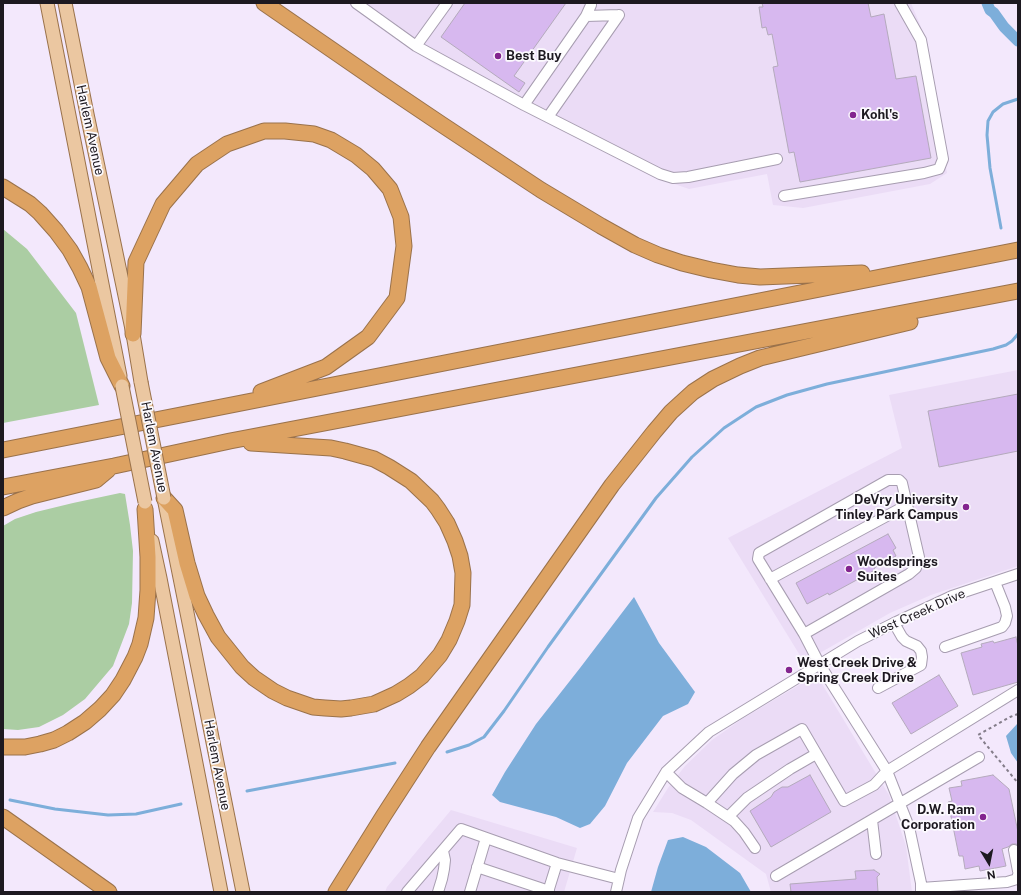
<!DOCTYPE html>
<style>
body{margin:0}
#map{position:relative;width:1021px;height:895px;overflow:hidden;background:#f3e8fc;font-family:"Public Sans",sans-serif}
canvas{display:block}
.frame{position:absolute;inset:0;border:4px solid #1d1920;pointer-events:none}
.north{position:absolute;left:969px;top:843px;width:40px;height:40px;-webkit-text-stroke:3px #fcfafe;paint-order:stroke;rotate:170deg;font-size:11px;font-weight:700;line-height:16px;text-align:center;color:#1d1920}
.north::after{content:'';display:block;margin:auto;width:14px;height:18px;background:#1d1920;clip-path:polygon(50% 0,100% 100%,50% 72%,0 100%)}
</style>
<div id="map">
<canvas width="1021" height="895"></canvas>
<div class="frame"></div>
<div class="north">N</div>
</div>
<script>
const g = document.querySelector('canvas').getContext('2d');
g.lineJoin = 'round';
function paint(path, color) { g.fillStyle = color; g.fill(path, 'evenodd'); }
const poly = rows => new Path2D(rows.map(r => 'M' + r).join(''));
function strokePath(path, color, width, dash) { g.strokeStyle = color; g.lineWidth = width; g.lineCap = dash ? 'butt' : 'round'; g.setLineDash(dash || []); g.stroke(path); }
function label(font, color, halo, rows, align = 'center') {
  g.font = font + ' "Public Sans",sans-serif'; g.lineWidth = 3.5; g.setLineDash([]); g.textBaseline = 'middle'; g.strokeStyle = halo; g.fillStyle = color; for (const [text, x, y, turn = 0] of rows) {
    g.save(); g.translate(x, y); g.rotate((+turn || 0) * Math.PI / 180); g.textAlign = isNaN(turn) ? turn : align; if (halo) g.strokeText(text, 0, 0); g.fillText(text, 0, 0); g.restore();
  }
}
paint(poly([
 [348,3,911,3,921,27,947,173,930,184,803,208,773,205,767,174,689,189,654,177,434,64],
 [1018,370,1018,566,931,595,890,613,804,662,728,538,902,448,889,395],
 [811,678,818,679,822,684,889,795,906,846,912,892,771,892,766,874,691,820,672,813,653,812,668,788,685,766,712,740,742,719],
 [451,810,577,848,564,892,385,892,387,887]
]), '#ebdcf6');
paint(poly([
 [3,229,27,249,76,313,99,405,3,423],
 [120,493,125,494,130,525,133,551,132,603,129,624,113,666,85,699,63,715,39,727,18,730,3,729,3,526,15,519,36,512,73,503]
]), '#abcda3');
paint(poly([
 [634,597,659,643,695,692,688,704,663,716,627,763,605,806,590,824,580,828,556,817,500,802,492,795,505,772,536,724,580,668],
 [1017,724,1018,724,1018,763,1011,753,1006,736],
 [683,837,706,847,740,873,751,892,651,892,658,867,668,840]
]), '#7daeda');
strokePath(poly([
 [1001,228,990,168,987,135,988,121,993,112,1003,104,1018,99],
 [447,752,469,745,484,737,504,711,548,647,656,498,692,457,724,428,756,407,787,395,827,384,993,349,1006,345,1012,341,1018,334],
 [247,791,395,763],
 [10,800,55,809,108,815,136,814,181,804]
]), '#7daeda', 3);
strokePath(poly([
 [987,3,990,10,994,13,1004,27,1018,41]
]), '#7daeda', 11);
const building = poly([
 [465,3,566,3,514,76,525,83,519,92,441,37,465,3],
 [762,3,868,3,871,17,884,14,896,79,916,76,931,158,800,182,794,152,789,153,773,67,778,66,772,34,768,35,766,27,762,28,759,7,763,7,762,3],
 [1018,394,1018,451,939,467,928,411,1018,394],
 [888,534,896,548,893,550,896,556,874,568,875,570,829,595,828,593,807,604,796,583,888,534],
 [1016,637,1018,646,1018,682,973,695,961,653,982,647,981,644,993,641,994,643,1016,637],
 [939,675,958,706,911,734,892,703,939,675],
 [810,775,831,812,771,847,750,811,771,797,774,792,782,787,788,787,810,775],
 [993,775,1009,789,1018,832,1018,845,1016,844,1012,844,1008,847,1002,849,1006,866,980,871,979,866,965,869,963,856,959,856,948,802,952,801,949,788,962,786,961,781,993,775],
 [874,870,880,874,877,877,878,892,791,892,790,884,856,879,855,871,874,870]
]);
paint(building, '#d7b8ef');
strokePath(building, '#b4aabc', 1);
const minor = poly([
 [356,3,416,46,524,105,660,174,673,178,688,177,777,159],
 [586,16,619,15],
 [416,46,447,3],
 [524,105,586,16,591,5,591,3],
 [548,117,619,15],
 [784,196,924,173,939,169,943,159,921,40,900,3],
 [770,579,907,505],
 [804,634,909,574,916,568,919,557,902,483,899,480,888,480,759,553,758,559,804,634,820,665,887,771,909,827,921,883,921,892],
 [945,647,1002,627,1005,623,1007,616,1005,607,995,582],
 [878,688,921,665,922,657,921,651,917,646,906,641,902,637,894,623],
 [666,772,682,788,707,803,733,774,756,755,802,729,844,801,874,785,887,771,1018,690],
 [707,803,734,821,744,832,755,848],
 [728,817,747,798,790,769,816,754],
 [872,820,876,854],
 [1014,850,1018,871],
 [477,867,549,891],
 [776,876,979,757],
 [921,888,1007,882,1017,879,1018,875],
 [407,892,461,829,557,863,619,879],
 [438,892,442,879,444,869,445,860,443,851],
 [470,892,486,838],
 [548,892,557,863],
 [616,892,621,870,638,818,666,772,709,732,858,641,894,623,952,596,1018,574]
]);
const major = poly([
 [47,3,120,376],
 [65,3,87,114,133,334,141,382],
 [164,498,243,892],
 [152,541,160,578,221,892]
]);
const highway = poly([
 [264,3,383,85,441,124,541,190,601,226,635,245,658,255,682,263,711,270,738,275,760,277,862,273],
 [3,187,30,204,40,213,56,231,70,250,80,268,89,287,108,358,122,386],
 [133,334,136,262,163,204,197,164,227,144,264,131,285,131,314,134,331,140,356,155,373,169,390,189,401,217,404,246,397,298,368,337,326,367,261,392],
 [3,450,1018,250],
 [3,487,114,466,230,441,1018,291],
 [164,498,175,510,187,563,197,596,206,615,218,637,242,667,254,678,273,691,287,698,313,707,325,708,341,709,351,708,374,704,396,694,409,686,422,676,440,655,449,640,457,621,462,605,463,573,460,556,455,541,447,523,438,509,432,501,411,481,389,467,374,459,345,451,331,448,251,443],
 [3,508,18,501,32,496,96,480,108,470],
 [3,747,25,747,40,744,54,740,68,733,85,722,100,709,113,695,123,680,135,657,140,644,146,618,148,590,148,557,145,509],
 [3,817,109,892],
 [336,892,384,815,428,747,612,485,654,432,671,412,693,392,713,379,740,366,760,358,910,322]
]);
strokePath(minor, '#a79db0', 12);
strokePath(major, '#9a724b', 15);
strokePath(highway, '#9a724b', 17);
strokePath(poly([
 [1018,714,1010,717,978,735,1018,783]
]), '#847d8a', 2, [3, 3]);
strokePath(minor, '#fff', 10);
strokePath(major, '#ebc7a1', 13);
strokePath(highway, '#dda262', 15);
const majorBridge = poly([
 [141,382,164,498],
 [122,386,145,502]
]);
strokePath(majorBridge, '#9a724b', 15, []);
strokePath(majorBridge, '#ebc7a1', 13);
for (const [x, y, r, color] of [
 [498,56,4,"#83248f"],
 [853,115,4,"#83248f"],
 [966,507,4,"#83248f"],
 [849,569,4,"#83248f"],
 [789,670,4,"#83248f"],
 [983,817,4,"#83248f"]
]) { const dot = new Path2D(); dot.arc(x, y, r, 0, 2 * Math.PI); g.fillStyle = color; g.fill(dot); strokePath(dot, '#fcfafe', 1.5); }
label('bold 13px', '#1d1920', '#fcfafe', [
 ["Best Buy",506,56],
 ["Kohl's",861,115],
 ["DeVry University",958,500,"right"],
 ["Tinley Park Campus",958,515,"right"],
 ["Woodsprings",857,562],
 ["Suites",857,577],
 ["West Creek Drive &",797,663],
 ["Spring Creek Drive",797,678],
 ["D.W. Ram",975,810,"right"],
 ["Corporation",975,825,"right"]
], 'left');
label('13px', '#1d1920', '#fcfafe', [
 ["Harlem Avenue",90,130,78],
 ["Harlem Avenue",154,447,79],
 ["West Creek Drive",917,614,-24],
 ["Harlem Avenue",217,765,79]
]);
</script>
